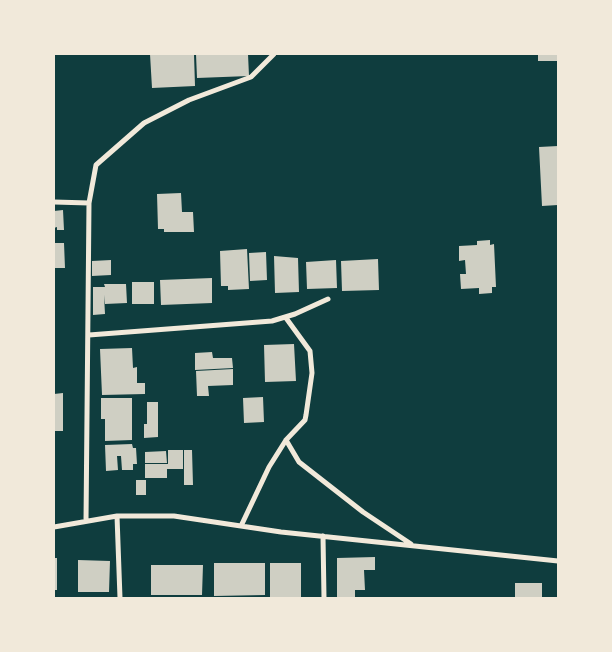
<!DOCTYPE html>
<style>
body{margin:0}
#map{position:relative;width:612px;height:652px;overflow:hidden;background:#0f3d3e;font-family:Spectral,serif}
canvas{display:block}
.frame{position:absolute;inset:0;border:55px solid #f1e9da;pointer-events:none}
</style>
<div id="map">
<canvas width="612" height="652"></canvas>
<div class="frame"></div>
</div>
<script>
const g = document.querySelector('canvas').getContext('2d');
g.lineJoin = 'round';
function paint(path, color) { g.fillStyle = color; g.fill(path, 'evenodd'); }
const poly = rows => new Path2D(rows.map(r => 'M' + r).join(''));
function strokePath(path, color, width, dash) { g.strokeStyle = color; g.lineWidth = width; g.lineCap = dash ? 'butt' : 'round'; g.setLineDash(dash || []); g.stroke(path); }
paint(poly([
 [150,54,194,54,195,86,152,88],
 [196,54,248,54,249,76,197,78],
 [538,54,558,54,558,61,538,61],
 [558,146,558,205,542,206,539,147],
 [181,193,182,212,193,212,194,232,164,232,164,229,158,229,157,194],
 [63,210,64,230,57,230,57,227,54,228,54,211],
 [490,240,490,245,494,244,496,287,492,287,492,293,479,294,479,288,461,289,460,274,466,274,465,260,459,261,459,246,477,245,477,241],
 [54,243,64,243,65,268,54,268],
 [247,249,249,289,228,290,228,286,221,286,220,251],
 [266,252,267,280,250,281,249,253],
 [274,256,298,258,299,292,275,293],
 [378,259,379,290,342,291,341,261],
 [111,260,111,275,92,276,92,261],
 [336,260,337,288,307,289,306,262],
 [212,278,212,303,161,305,160,280],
 [132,282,154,282,154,304,132,304],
 [104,284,126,284,127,303,105,304,104,295,105,314,93,315,93,287,105,287],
 [294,344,296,381,265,382,264,345],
 [132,348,133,368,137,367,137,383,145,383,145,394,102,395,100,349],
 [212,352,213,358,232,358,233,368,195,370,195,353],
 [233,369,233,385,208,386,209,396,197,396,196,371],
 [63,393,63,431,54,431,54,394],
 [263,397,264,422,244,423,243,398],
 [101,398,132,398,132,440,105,441,105,419,101,419],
 [147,402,158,402,158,437,144,438,144,424,147,424],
 [132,444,133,448,136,448,137,464,133,464,133,470,122,470,121,456,117,456,118,470,106,471,105,445],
 [168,450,183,450,183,469,167,469,167,478,145,478,145,464,168,464],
 [184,450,192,450,193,485,184,485],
 [166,451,167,463,145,463,145,452],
 [136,480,146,480,146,495,136,495],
 [375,557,375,570,364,570,365,590,355,590,355,598,337,598,337,558],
 [54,558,57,558,57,590,54,590],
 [78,560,110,561,109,592,78,592],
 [214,563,265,563,265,595,214,596],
 [270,563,301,563,301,598,270,598],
 [151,565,203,565,202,595,151,595],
 [515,583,542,583,542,598,515,598]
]), '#cfcfc3');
strokePath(poly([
 [54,202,89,203],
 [89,335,272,321,295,314,328,299],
 [286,440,299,462,363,512,411,544],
 [117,516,120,598],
 [86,521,89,203,96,165,144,123,189,100,251,77,274,54],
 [241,526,269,467,286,440,305,420,306,415,312,373,310,351,286,318],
 [54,527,117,516,174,516,281,532,558,561],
 [323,536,324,598]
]), '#f1e9da', 5);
</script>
